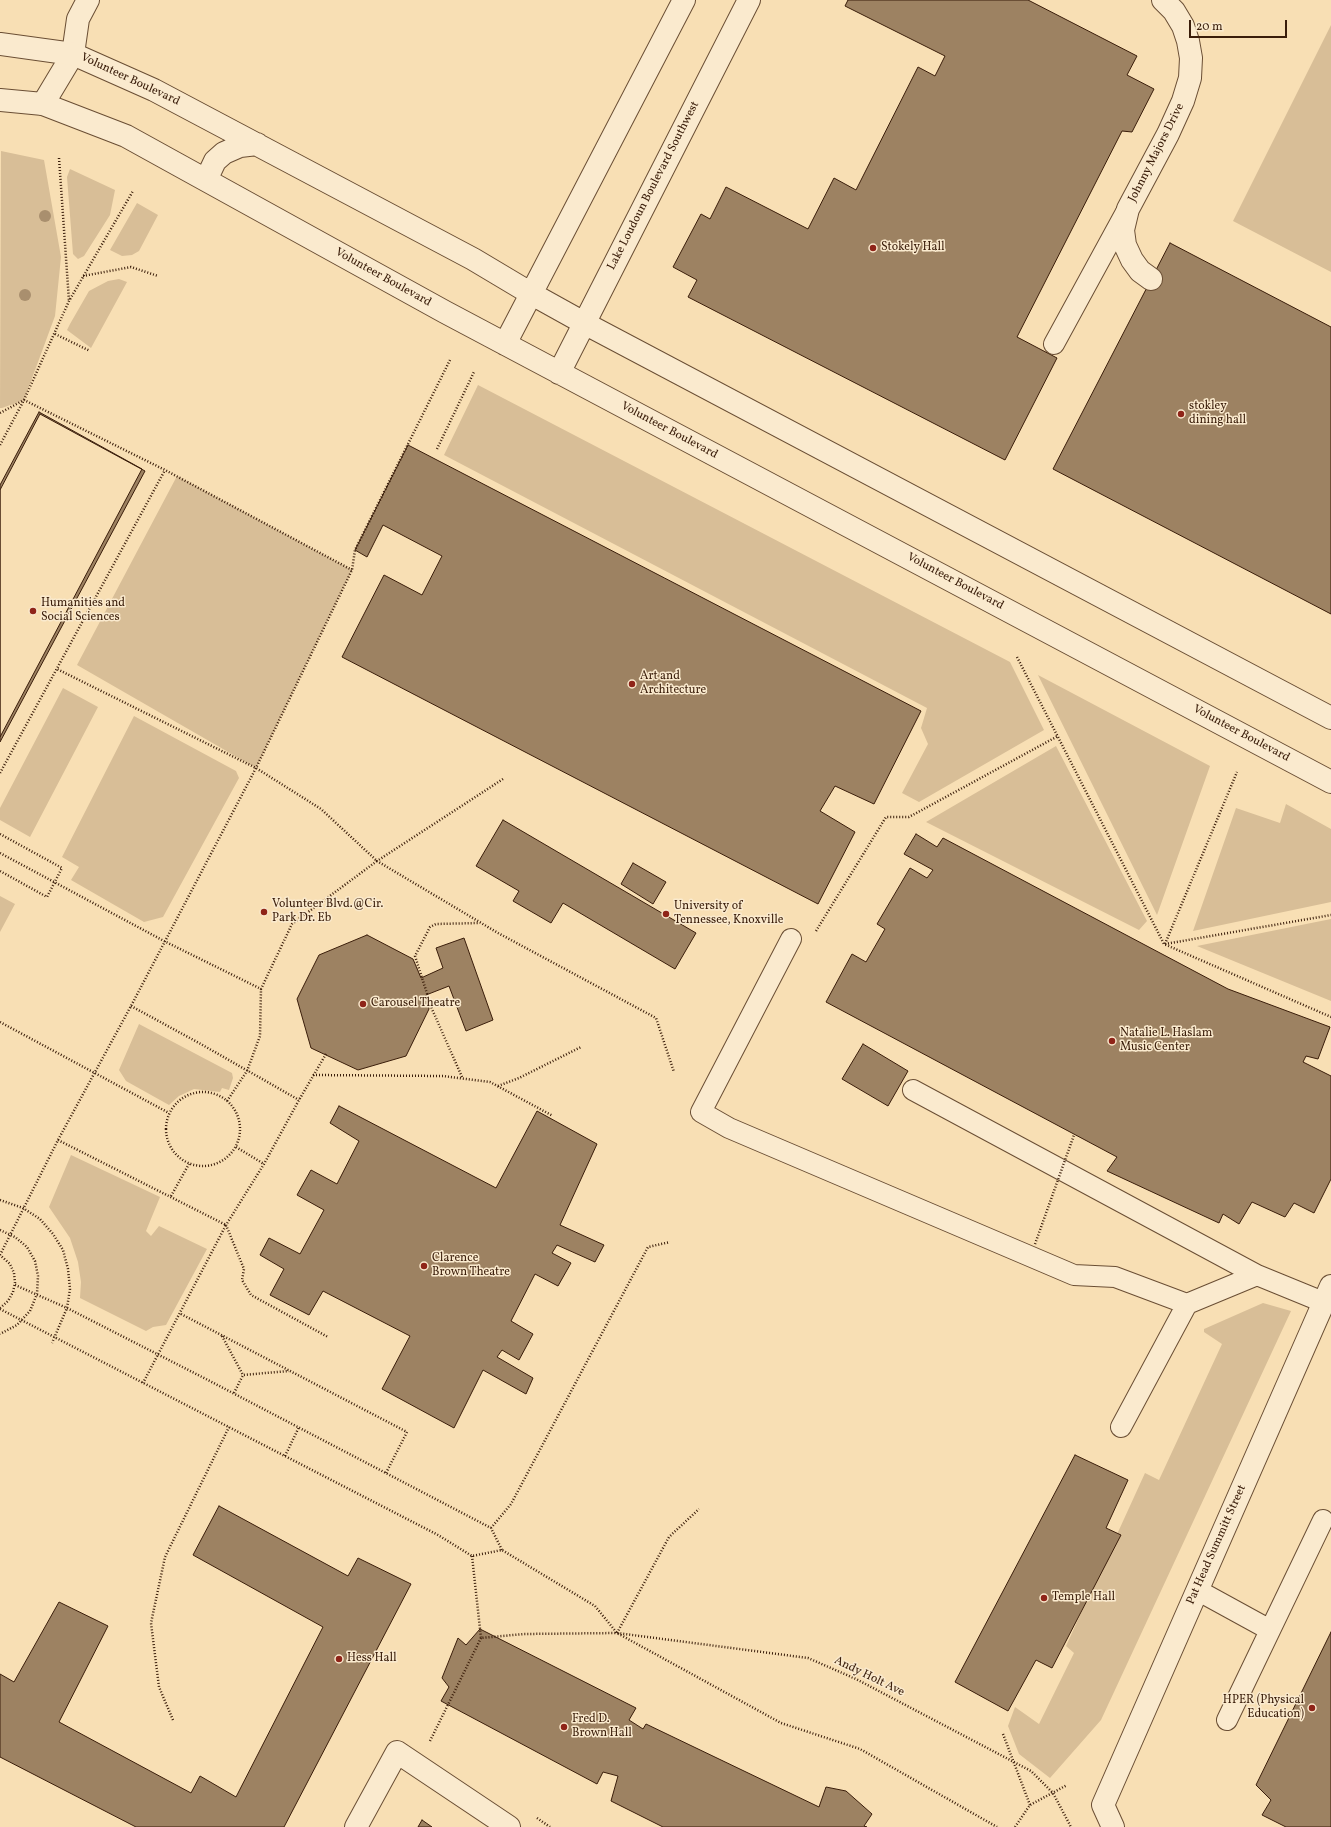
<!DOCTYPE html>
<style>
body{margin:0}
#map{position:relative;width:1331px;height:1827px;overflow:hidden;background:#f8dfb4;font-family:Vollkorn,serif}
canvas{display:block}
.scale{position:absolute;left:1189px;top:20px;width:98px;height:18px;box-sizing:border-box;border:2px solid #3a1d0a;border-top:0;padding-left:5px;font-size:12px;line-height:14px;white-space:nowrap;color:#3a1d0a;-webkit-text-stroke:3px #faeace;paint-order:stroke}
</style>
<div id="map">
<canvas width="1331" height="1827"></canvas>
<div class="scale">20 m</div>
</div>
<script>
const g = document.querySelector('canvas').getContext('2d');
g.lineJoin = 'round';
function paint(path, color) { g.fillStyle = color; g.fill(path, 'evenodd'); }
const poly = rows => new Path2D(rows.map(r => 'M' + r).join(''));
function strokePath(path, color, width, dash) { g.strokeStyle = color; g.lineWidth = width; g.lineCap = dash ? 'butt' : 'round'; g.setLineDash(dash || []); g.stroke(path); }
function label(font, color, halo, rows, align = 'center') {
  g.font = font + ' Vollkorn,serif'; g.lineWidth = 3; g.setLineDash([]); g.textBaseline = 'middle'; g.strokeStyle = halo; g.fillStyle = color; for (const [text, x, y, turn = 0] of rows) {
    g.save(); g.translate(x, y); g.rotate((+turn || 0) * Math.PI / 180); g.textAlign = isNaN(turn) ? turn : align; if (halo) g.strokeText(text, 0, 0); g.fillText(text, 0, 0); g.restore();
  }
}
paint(poly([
 [1331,25,1331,272,1233,221],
 [1,151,44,160,61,257,55,316,24,400,2,408,0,408],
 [70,169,115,190,110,215,84,256,78,259,73,254,67,177],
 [137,203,158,215,139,251,132,255,122,256,110,250],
 [119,279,127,282,91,348,67,330,70,324,89,291,108,281],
 [478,385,1010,662,1044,730,919,802,902,793,928,744,921,728,927,708,444,455],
 [177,476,352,570,256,768,77,665],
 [1038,675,1210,766,1157,915],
 [63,688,98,707,30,837,0,820,0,808],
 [134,716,236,771,239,778,163,917,144,922,71,880,79,867,62,857],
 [1056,746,1147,921,1139,930,926,822],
 [1286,804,1331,829,1331,902,1193,931,1236,808,1280,823],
 [0,896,15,904,0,932],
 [1331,919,1331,1001,1197,946],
 [139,1024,232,1073,233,1078,229,1090,222,1088,220,1092,194,1089,179,1096,169,1105,126,1081,119,1070],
 [71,1155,160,1197,146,1231,151,1236,159,1226,207,1249,166,1325,153,1327,146,1331,80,1298,81,1282,78,1262,70,1238,49,1207],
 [1263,1303,1291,1311,1101,1720,1050,1778,1019,1754,1008,1726,1015,1707,1039,1724,1074,1653,1066,1646,1145,1473,1159,1480,1222,1344,1204,1332,1204,1329]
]), '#d8be97');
const building = poly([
 [848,0,1028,0,1137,56,1127,75,1154,89,1132,132,1122,131,1017,337,1057,358,1005,460,688,297,697,280,673,267,701,214,710,219,726,187,808,229,834,178,856,190,918,67,935,76,945,56,845,6,848,0],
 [1170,243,1331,327,1331,614,1053,469,1170,243],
 [39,412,142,469,0,737,0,485,39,412],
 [40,414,145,471,0,742,0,490,40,414],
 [408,445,921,711,874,804,835,786,820,811,855,832,818,904,342,657,384,575,422,595,442,556,383,525,367,557,355,550,408,445],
 [503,820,696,933,675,969,563,903,551,923,513,901,519,891,476,866,503,820],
 [916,834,937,847,943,838,1228,989,1330,1027,1318,1059,1306,1056,1303,1062,1331,1076,1331,1179,1314,1213,1294,1203,1285,1217,1252,1202,1239,1224,1223,1214,1219,1223,1107,1171,1117,1157,826,1002,852,954,866,962,885,929,877,924,910,868,927,878,933,870,904,854,916,834],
 [633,863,666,882,653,904,621,884,633,863],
 [367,935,413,959,421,978,443,968,436,948,464,938,493,1020,466,1031,449,986,426,995,429,1009,406,1056,358,1070,311,1048,297,999,319,955,367,935],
 [863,1044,908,1071,888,1106,842,1079,863,1044],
 [339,1106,496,1188,537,1111,597,1144,560,1225,604,1245,595,1262,557,1245,552,1253,571,1263,558,1286,535,1274,511,1321,533,1334,519,1360,502,1350,497,1357,533,1378,526,1394,483,1370,454,1428,382,1389,410,1336,323,1291,309,1315,270,1295,284,1269,260,1255,269,1238,300,1254,324,1210,297,1195,311,1170,337,1184,359,1141,330,1123,339,1106],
 [1075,1455,1128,1480,1106,1528,1121,1535,1052,1668,1036,1660,1008,1711,955,1682,1075,1455],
 [219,1506,348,1576,358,1558,411,1584,284,1827,136,1827,0,1757,0,1674,14,1682,59,1602,108,1626,59,1722,191,1793,200,1776,236,1797,323,1627,193,1555,219,1506],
 [480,1629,636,1708,629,1720,643,1729,646,1724,819,1807,826,1787,846,1791,872,1814,864,1826,867,1827,663,1827,611,1801,618,1776,603,1772,597,1784,441,1701,449,1687,442,1678,458,1638,466,1645,480,1629],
 [1331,1632,1331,1827,1286,1827,1262,1815,1271,1800,1256,1785,1331,1632],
 [422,1820,432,1827,418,1827,422,1820]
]);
paint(building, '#9d8262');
strokePath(building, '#3a1d0a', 1);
const service = poly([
 [1054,344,1126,212],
 [791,939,701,1112,729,1128,1074,1275,1115,1277,1187,1304],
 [913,1090,1257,1275],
 [1121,1427,1187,1304,1257,1275,1323,1302],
 [1197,1590,1270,1630],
 [1227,1720,1323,1520]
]);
const minor = poly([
 [43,104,73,54,78,19,88,0],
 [1151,279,1140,271,1132,260,1125,245,1123,230,1128,209,1168,134,1183,101,1190,78,1191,58,1188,41,1183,26,1174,11,1163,0],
 [356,1827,397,1752,509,1827],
 [1113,1827,1103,1805,1331,1286]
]);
const tertiary = poly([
 [0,44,73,54,154,90,473,259,530,293,584,323,1331,718],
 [0,100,43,104,126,136,445,312,1331,782],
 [206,180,215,161,224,153,240,146,257,144],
 [505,344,684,0],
 [559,373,749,0]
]);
strokePath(service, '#6a4e34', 22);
strokePath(minor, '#6a4e34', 24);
strokePath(tertiary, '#6a4e34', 24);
strokePath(poly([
 [59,158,69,301],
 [83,276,131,267,158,276],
 [55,334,90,351],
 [0,413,24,400,165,470,352,570],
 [0,445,24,400,69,301,133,191],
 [437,449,474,372],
 [1017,657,1164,944,1331,1017],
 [0,773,165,470],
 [503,779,377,861,498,933,656,1018,674,1072],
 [0,834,62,868,47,897,0,871],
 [0,853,164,941,261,989,292,924,377,861,321,809,256,768,57,669],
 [816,931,886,817,909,817,1058,736],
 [1165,944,1237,772],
 [1165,944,1331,915],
 [131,1006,199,1043,299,1100],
 [0,1022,169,1113],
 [326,1054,299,1100,264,1164,226,1225,244,1269,242,1280,251,1295,328,1337],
 [313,1075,443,1076,490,1082,553,1116],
 [462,1077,432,1009,415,956,430,927,436,924,479,923],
 [498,1086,519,1078,581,1047],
 '166 1129a37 37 0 1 1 74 0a37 37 0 1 1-74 0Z',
 [227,1101,247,1071,260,1036,261,989],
 [58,1140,226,1225,143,1383],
 [236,1147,264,1164],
 [171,1196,189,1164],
 [0,1200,23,1208,40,1219,53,1234,63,1250,68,1269,70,1289,67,1308,52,1343],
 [0,1230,15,1237,27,1247,35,1261,38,1276,37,1294,30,1311,17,1325,0,1334],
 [0,1255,58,1140,131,1006,256,768,352,570,355,550,450,360],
 [15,1285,67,1308,206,1379,491,1528,502,1550],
 [0,1308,8,1301,13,1292,15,1283,14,1273,10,1264,0,1255],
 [0,1309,438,1535,472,1556,502,1550,595,1606,617,1633,781,1723,860,1749,997,1827],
 [181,1314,407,1432,386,1473],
 [222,1336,243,1375],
 [234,1393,243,1375,289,1371],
 [285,1456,299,1427],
 [491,1528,511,1504,648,1247,670,1242],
 [472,1556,481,1638,524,1634,617,1633,808,1658,856,1679,1031,1771,1053,1793,1071,1827],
 [617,1633,669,1537,699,1509],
 [173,1720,159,1687,151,1623,165,1557,229,1427],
 [1003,1734,1030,1805],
 [430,1741,481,1638],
 [537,1818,550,1827],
 [1015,1827,1030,1805,1067,1785]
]), '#3a1d0a', 2.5, [1, 2]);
strokePath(service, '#faeace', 20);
strokePath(minor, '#faeace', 22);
strokePath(tertiary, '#faeace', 22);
strokePath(poly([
 [1035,1244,1074,1135]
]), '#3a1d0a', 2.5, [1, 2]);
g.fillStyle = '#a98f6e';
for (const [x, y] of [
 [45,216],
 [25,295]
]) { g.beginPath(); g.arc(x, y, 6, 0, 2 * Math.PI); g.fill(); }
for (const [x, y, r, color] of [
 [873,248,4,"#8f2418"],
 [1181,414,4,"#8f2418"],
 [33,611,4,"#8f2418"],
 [632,684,4,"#8f2418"],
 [264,912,4,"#8f2418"],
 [666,914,4,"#8f2418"],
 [363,1004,4,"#8f2418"],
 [1112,1041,4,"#8f2418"],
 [424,1266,4,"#8f2418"],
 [1044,1598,4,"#8f2418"],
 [339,1659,4,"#8f2418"],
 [1312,1708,4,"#8f2418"],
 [564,1727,4,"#8f2418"]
]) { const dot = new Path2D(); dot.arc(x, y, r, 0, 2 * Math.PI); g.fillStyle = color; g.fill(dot); strokePath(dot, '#faeace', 1.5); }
label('12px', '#3a1d0a', '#faeace', [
 ["Volunteer Boulevard",130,80,25],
 ["Johnny Majors Drive",1157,153,-63],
 ["Lake Loudoun Boulevard Southwest",654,186,-63],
 ["Volunteer Boulevard",383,278,29],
 ["Volunteer Boulevard",669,431,28],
 ["Volunteer Boulevard",955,582,28],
 ["Volunteer Boulevard",1241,734,28],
 ["Pat Head Summitt Street",1217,1545,-66],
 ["Andy Holt Ave",869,1677,26]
]);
label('12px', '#3a1d0a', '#faeace', [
 ["Stokely Hall",881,248],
 ["stokley",1189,407],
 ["dining hall",1189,421],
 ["Humanities and",41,604],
 ["Social Sciences",41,618],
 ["Art and",640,677],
 ["Architecture",640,691],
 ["Volunteer Blvd.@Cir.",272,905],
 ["Park Dr. Eb",272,919],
 ["University of",674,907],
 ["Tennessee, Knoxville",674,921],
 ["Carousel Theatre",371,1004],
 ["Natalie L. Haslam",1120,1034],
 ["Music Center",1120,1048],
 ["Clarence",432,1259],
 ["Brown Theatre",432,1273],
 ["Temple Hall",1052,1598],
 ["Hess Hall",347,1659],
 ["HPER (Physical",1304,1701,"right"],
 ["Education)",1304,1715,"right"],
 ["Fred D.",572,1720],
 ["Brown Hall",572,1734]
], 'left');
</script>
